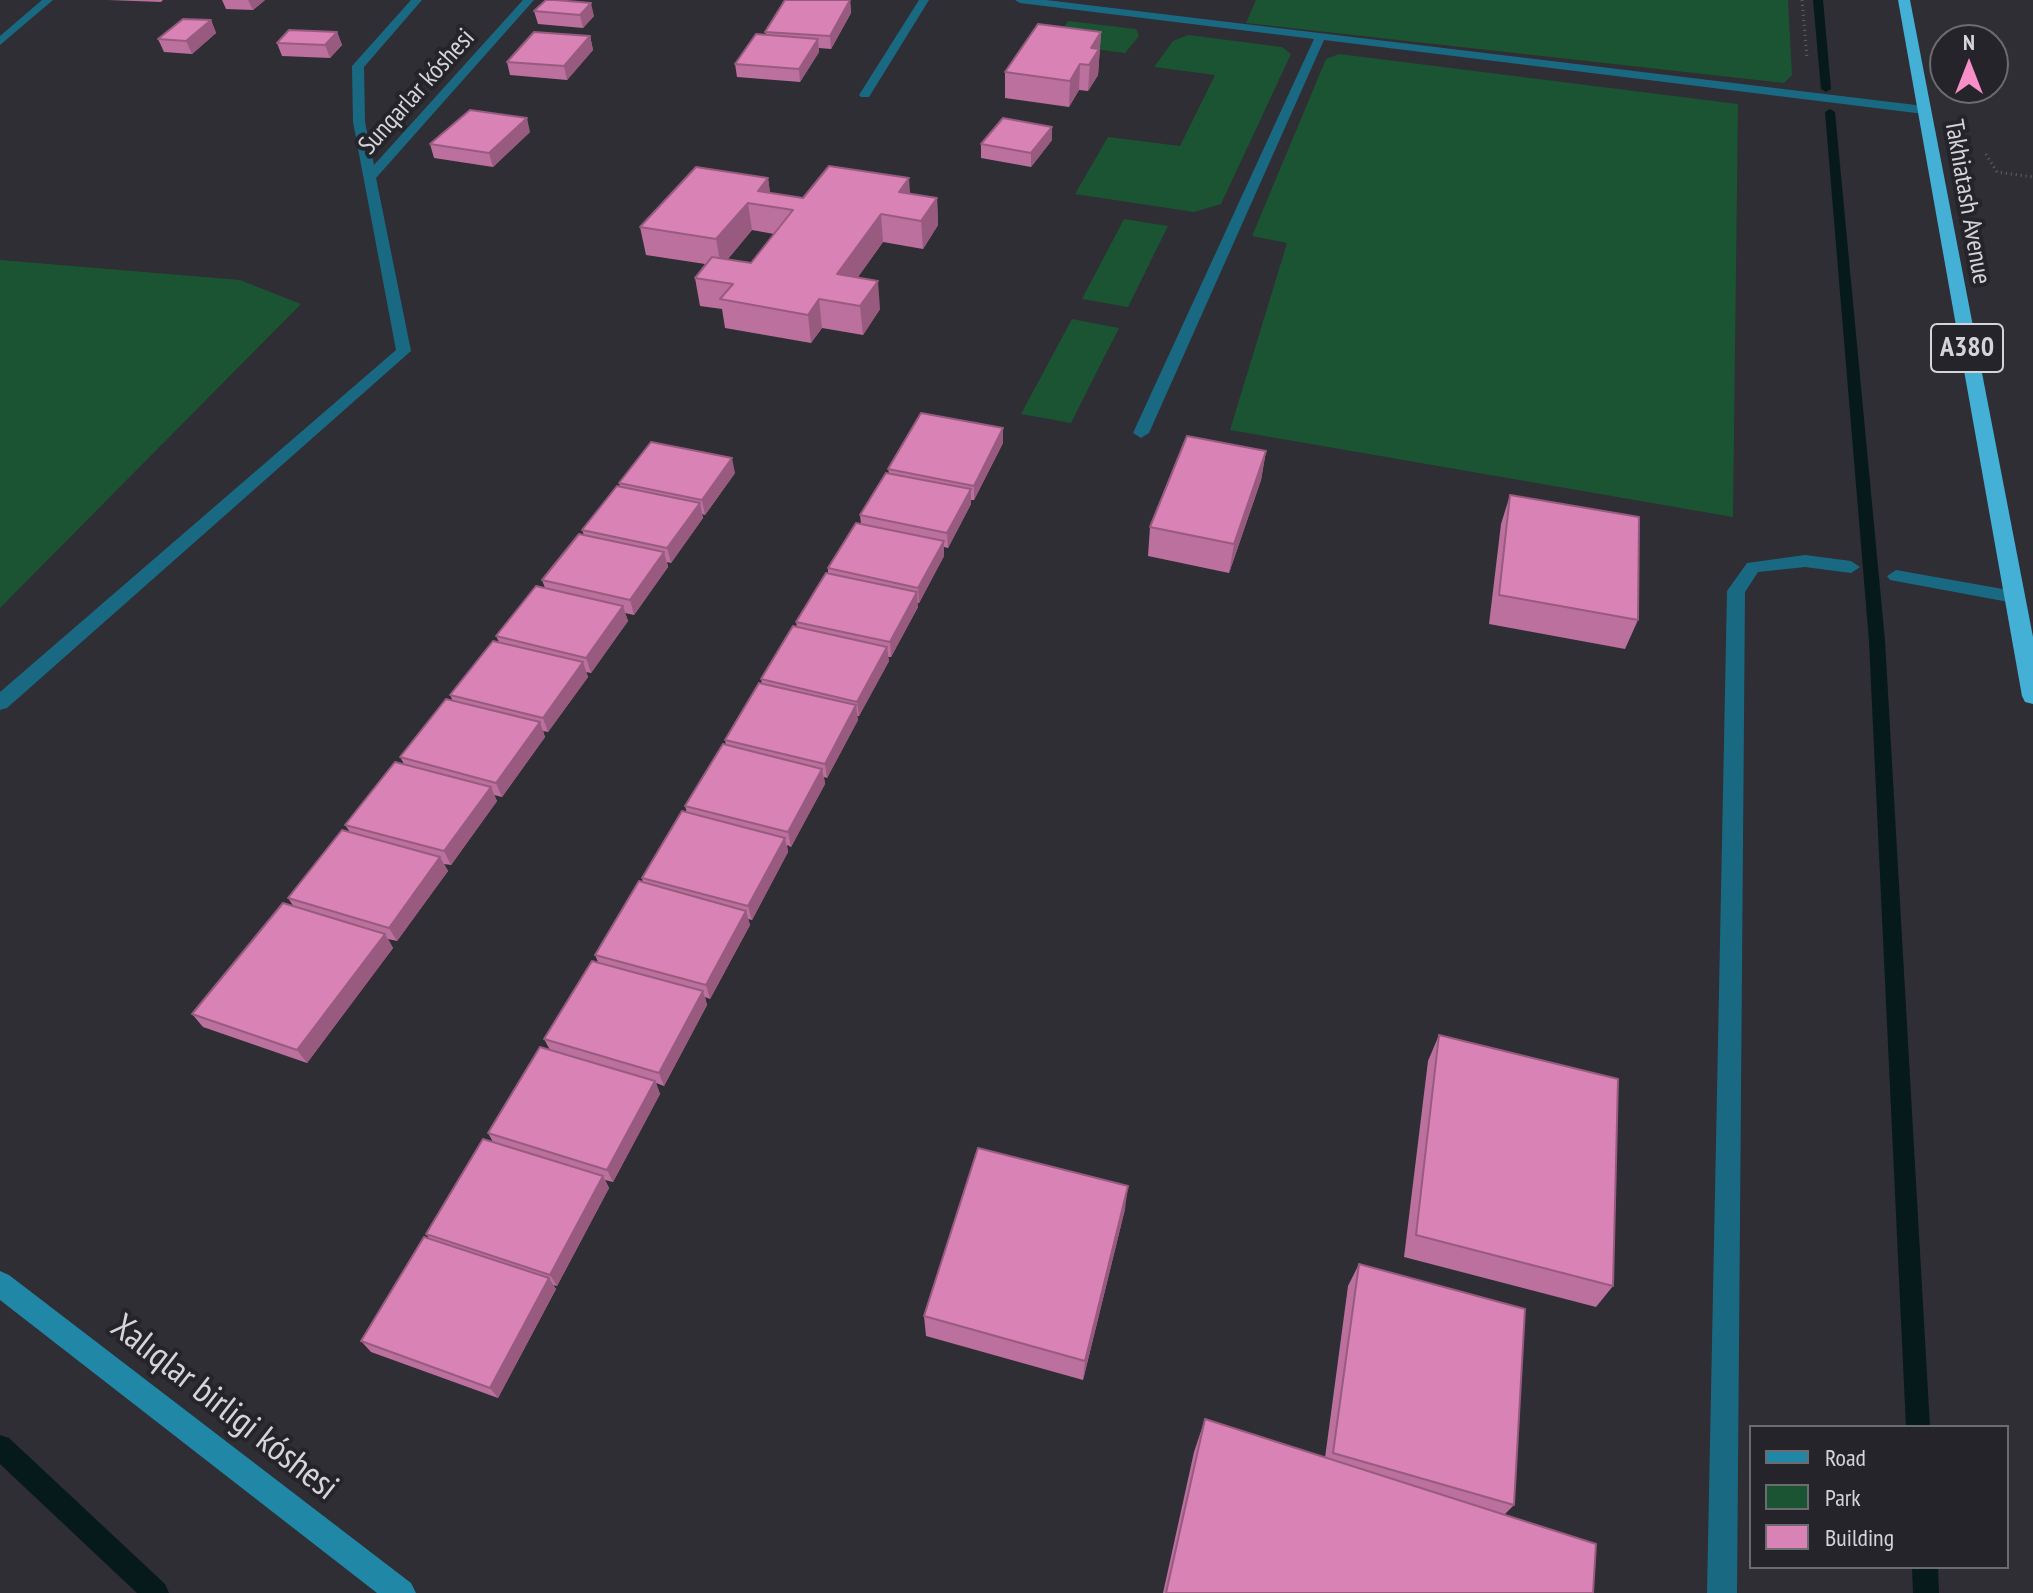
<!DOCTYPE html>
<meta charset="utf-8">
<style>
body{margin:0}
#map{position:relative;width:2033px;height:1593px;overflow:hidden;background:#2e2e34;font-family:"PT Sans Narrow",sans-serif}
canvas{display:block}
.legend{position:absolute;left:1749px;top:1425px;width:260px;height:144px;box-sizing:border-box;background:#24242a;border:2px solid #6b6b70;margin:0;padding:10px 14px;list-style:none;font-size:24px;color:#d5d5d9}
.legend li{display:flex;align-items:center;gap:16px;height:40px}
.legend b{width:40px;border:2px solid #6b6b70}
.north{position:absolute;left:1929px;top:24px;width:80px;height:80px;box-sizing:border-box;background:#24242a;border:2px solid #6b6b70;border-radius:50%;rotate:0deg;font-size:22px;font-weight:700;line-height:32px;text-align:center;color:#d5d5d9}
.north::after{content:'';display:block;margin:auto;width:28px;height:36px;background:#f98fc9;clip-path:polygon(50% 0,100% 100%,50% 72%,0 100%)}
</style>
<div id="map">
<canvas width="2033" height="1593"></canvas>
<ul class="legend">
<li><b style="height:10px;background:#2187a7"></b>Road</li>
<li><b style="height:22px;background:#1b5432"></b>Park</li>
<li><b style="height:22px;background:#d982b6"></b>Building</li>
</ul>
<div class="north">N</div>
</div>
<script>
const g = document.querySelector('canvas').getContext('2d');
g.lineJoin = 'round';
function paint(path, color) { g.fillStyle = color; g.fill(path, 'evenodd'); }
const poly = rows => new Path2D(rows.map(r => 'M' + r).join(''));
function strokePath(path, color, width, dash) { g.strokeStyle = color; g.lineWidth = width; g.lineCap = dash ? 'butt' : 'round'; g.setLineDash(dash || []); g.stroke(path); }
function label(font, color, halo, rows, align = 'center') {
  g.font = font + ' "PT Sans Narrow",sans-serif'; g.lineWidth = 8; g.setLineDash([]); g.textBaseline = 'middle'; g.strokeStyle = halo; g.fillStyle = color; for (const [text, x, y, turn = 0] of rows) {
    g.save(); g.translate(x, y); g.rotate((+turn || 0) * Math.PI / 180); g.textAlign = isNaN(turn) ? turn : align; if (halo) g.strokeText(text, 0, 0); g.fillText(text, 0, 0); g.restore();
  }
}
paint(poly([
 [1256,0,1788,0,1792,75,1784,83,1246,23],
 [1068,21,1136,29,1139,36,1125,53,1054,44],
 [1188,35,1282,47,1291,54,1221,204,1194,212,1075,194,1108,137,1180,146,1215,75,1154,67,1173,41],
 [1339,54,1738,104,1733,517,1230,430,1287,243,1252,236,1326,59],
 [1124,219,1168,226,1128,307,1082,299],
 [0,260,240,280,301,304,0,608],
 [1072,319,1119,328,1071,423,1021,414]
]), '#1b5432');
paint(poly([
 [1813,0,1823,0,1831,89,1826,92,1821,89,1813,0],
 [1830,109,1835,112,1885,641,1930,1427,1906,1427,1869,641,1825,112,1830,109],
 [0,1435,9,1438,165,1584,169,1593,137,1593,0,1464,0,1435],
 [1912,1567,1938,1567,1939,1593,1913,1593,1912,1567]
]), '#06191b');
strokePath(poly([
 [1802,0,1807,58],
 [1986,154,1997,172,2033,177]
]), '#616166', 3, [1, 4]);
paint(poly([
 [1015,0,1046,0,1924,106,1930,110,1924,114,1324,40,1149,433,1141,438,1133,433,1314,39,1020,3,1015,0],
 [1805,555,1851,561,1860,567,1851,573,1805,567,1758,572,1745,592,1737,1593,1707,1593,1727,591,1747,563,1805,555],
 [1896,570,2014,591,2023,597,2014,603,1890,580,1887,576,1896,570]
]), '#1a6983');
paint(poly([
 [42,0,53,0,0,45,0,36,42,0],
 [411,0,422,0,364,67,365,122,374,165,523,0,534,0,376,178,411,351,7,708,0,710,0,692,396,350,353,122,352,66,411,0],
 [919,0,929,0,869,97,861,97,859,95,919,0]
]), '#1a6983');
paint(poly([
 [0,1271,9,1275,411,1583,416,1593,377,1593,0,1300,0,1271]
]), '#2187a7');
paint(poly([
 [1898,0,1910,0,2033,637,2033,704,2025,702,2022,696,1898,0]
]), '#44b0d6');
paint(poly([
 [108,0,163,0,161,2],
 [222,0,265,0,253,10,226,9],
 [850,0,851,13,831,49,819,48,819,52,800,82,737,77,735,64,766,34,765,32],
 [534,11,594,16,583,28,538,24],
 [211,20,216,33,192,54,164,52,158,39],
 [337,32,342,45,330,58,282,56,277,43],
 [1101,32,1098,75,1088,91,1079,90,1069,107,1005,98,1005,72],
 [590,36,593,50,567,80,510,75,507,62],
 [1052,127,1052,140,1031,167,981,158,981,144],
 [530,132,493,167,434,158,430,144],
 [768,178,770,193,803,198,910,194,937,198,938,225,923,249,883,242,858,277,880,309,863,335,822,328,811,343,725,328,722,309,700,306,695,278,705,264,646,255,640,227],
 [752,230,774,234,751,263,728,259],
 [1003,443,974,500,971,500,971,504,948,548,944,547,944,556,919,603,917,603,918,607,891,657,888,657,889,661,859,716,857,716,858,720,827,778,824,777,825,784,791,847,787,845,788,852,752,920,748,919,750,925,710,999,705,997,707,1005,664,1086,656,1083,660,1094,613,1182,605,1180,609,1188,557,1286,553,1285,556,1289,498,1398,371,1352,361,1341,429,1238,426,1234,493,1142,488,1133,550,1050,544,1039,598,962,595,955,643,883,642,878,687,813,685,806,726,745,725,740,762,684,761,679,797,627,796,622,828,573,828,568,861,524,860,515,889,473,888,469],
 [1266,451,1261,480,1229,573,1148,556,1150,527],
 [735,473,705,515,702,514,703,518,671,563,667,562,668,567,634,615,625,613,628,621,591,673,586,672,588,677,548,732,543,731,545,737,502,797,494,795,497,801,451,865,444,864,448,871,397,941,388,939,393,948,307,1063,203,1027,192,1014,294,907,288,898,350,832,345,825,404,764,400,757,453,701,450,695,499,642,496,636,545,588,542,580,584,535,582,530,620,487,619,483],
 [1510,495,1638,620,1625,649,1489,624,1501,524],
 [1439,1035,1613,1286,1596,1307,1404,1257,1428,1061],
 [1125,1209,1083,1380,926,1336,924,1316],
 [1359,1264,1514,1505,1504,1515,1593,1593,1163,1593,1194,1452,1205,1419,1325,1458,1348,1286]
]), '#bb709d');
paint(poly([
 [248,0,265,0,253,10],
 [850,0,851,13,831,49,830,36],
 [591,3,594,16,583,28,580,15],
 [211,20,216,33,192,54,186,41],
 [337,32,342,45,330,58,325,45],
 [1101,32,1098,75,1088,91,1091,48],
 [590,36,593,50,567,80,564,66],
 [818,39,819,52,800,82,799,69],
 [1080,64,1079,90,1069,107,1070,81],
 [527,118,530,132,493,167,489,153],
 [1052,127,1052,140,1031,167,1031,153],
 [768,178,772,206,758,191],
 [909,178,911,205,901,219,899,192],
 [937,198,938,225,923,249,921,221],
 [748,203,752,230,721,267,716,239],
 [881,214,883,242,840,302,837,274],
 [878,281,880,309,863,335,860,306],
 [819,299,822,328,811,343,808,315],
 [1003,428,1003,443,974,500,974,486],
 [1266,451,1261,480,1229,573,1234,544],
 [732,458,735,473,705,515,702,500],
 [971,489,971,504,948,548,947,533],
 [700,503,703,518,671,563,667,548],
 [944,541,944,556,919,603,918,588],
 [664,552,668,567,634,615,630,600],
 [917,592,918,607,891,657,890,642],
 [623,606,628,621,591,673,586,658],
 [887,647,889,661,859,716,857,702],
 [583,662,588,677,548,732,543,718],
 [856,705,858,720,827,778,825,764],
 [540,722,545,737,502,797,496,783],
 [822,769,825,784,791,847,788,832],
 [491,787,497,801,451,865,444,851],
 [785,838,788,852,752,920,748,906],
 [440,857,448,871,397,941,389,928],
 [746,911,750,925,710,999,706,985],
 [385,934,393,948,307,1063,297,1050],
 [703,991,707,1005,664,1086,659,1073],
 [655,1081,660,1094,613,1182,607,1170],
 [603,1176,609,1188,557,1286,550,1275],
 [1128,1186,1125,1209,1083,1380,1085,1361],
 [549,1278,556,1289,498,1398,490,1388]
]), '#985b7f');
const building = poly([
 [546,0,555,0,591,3,580,15,534,11,546,0],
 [785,0,850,0,830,36,765,32,785,0],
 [183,19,211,20,186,41,158,39,183,19],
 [1038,24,1101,32,1091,48,1099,49,1089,65,1080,64,1070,81,1005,72,1038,24],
 [289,30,337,32,325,45,277,43,289,30],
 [534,32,590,36,564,66,507,62,534,32],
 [756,34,818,39,799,69,735,64,756,34],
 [470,110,527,118,489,153,430,144,470,110],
 [1003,118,1052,127,1031,153,981,144,1003,118],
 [829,166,909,178,899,192,937,198,921,221,881,214,837,274,878,281,860,306,819,299,808,315,720,299,733,284,695,278,712,257,751,263,793,210,748,203,716,239,640,227,696,167,768,178,758,191,803,198,829,166],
 [921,413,1003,428,974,486,888,469,921,413],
 [1187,436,1266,451,1234,544,1150,527,1187,436],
 [651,442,732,458,702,500,619,483,651,442],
 [886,473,971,489,947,533,860,515,886,473],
 [617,486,700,503,667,548,582,530,617,486],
 [1510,495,1639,517,1638,620,1499,595,1510,495],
 [856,523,944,541,918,588,828,568,856,523],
 [579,534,664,552,630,600,542,580,579,534],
 [826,573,917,592,890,642,796,622,826,573],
 [536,586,623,606,586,658,496,636,536,586],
 [793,626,887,647,857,702,761,679,793,626],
 [493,641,583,662,543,718,450,695,493,641],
 [759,683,856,705,825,764,725,740,759,683],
 [446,699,540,722,496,783,400,757,446,699],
 [723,744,822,769,788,832,685,806,723,744],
 [395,762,491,787,444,851,345,825,395,762],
 [682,811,785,838,748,906,642,878,682,811],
 [342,830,440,857,389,928,288,898,342,830],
 [639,881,746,911,706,985,595,955,639,881],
 [283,903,385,934,297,1050,192,1014,283,903],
 [592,961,703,991,659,1073,544,1039,592,961],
 [1439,1035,1618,1079,1613,1286,1416,1235,1439,1035],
 [540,1047,655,1081,607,1170,488,1133,540,1047],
 [483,1139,603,1176,550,1275,426,1234,483,1139],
 [978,1148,1128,1186,1085,1361,924,1316,978,1148],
 [424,1237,549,1278,490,1388,361,1341,424,1237],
 [1359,1264,1525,1309,1514,1505,1333,1453,1359,1264],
 [1205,1419,1596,1544,1593,1593,1166,1593,1205,1419]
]);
paint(building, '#d982b6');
strokePath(building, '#985b7f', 2);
label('26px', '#d5d5d9', '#24242a', [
 ["Sunqarlar kóshesi",417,92,-48],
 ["Takhiatash Avenue",1967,202,80]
]);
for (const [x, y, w] of [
 [1967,348,72]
]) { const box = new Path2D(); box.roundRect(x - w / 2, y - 24, w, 48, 6); g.fillStyle = '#24242a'; g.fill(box); strokePath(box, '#d5d5d9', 2); }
label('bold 28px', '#d5d5d9', null, [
 ["A380",1967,348]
]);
label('36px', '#d5d5d9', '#24242a', [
 ["Xalıqlar birligi kóshesi",224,1408,38]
]);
</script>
